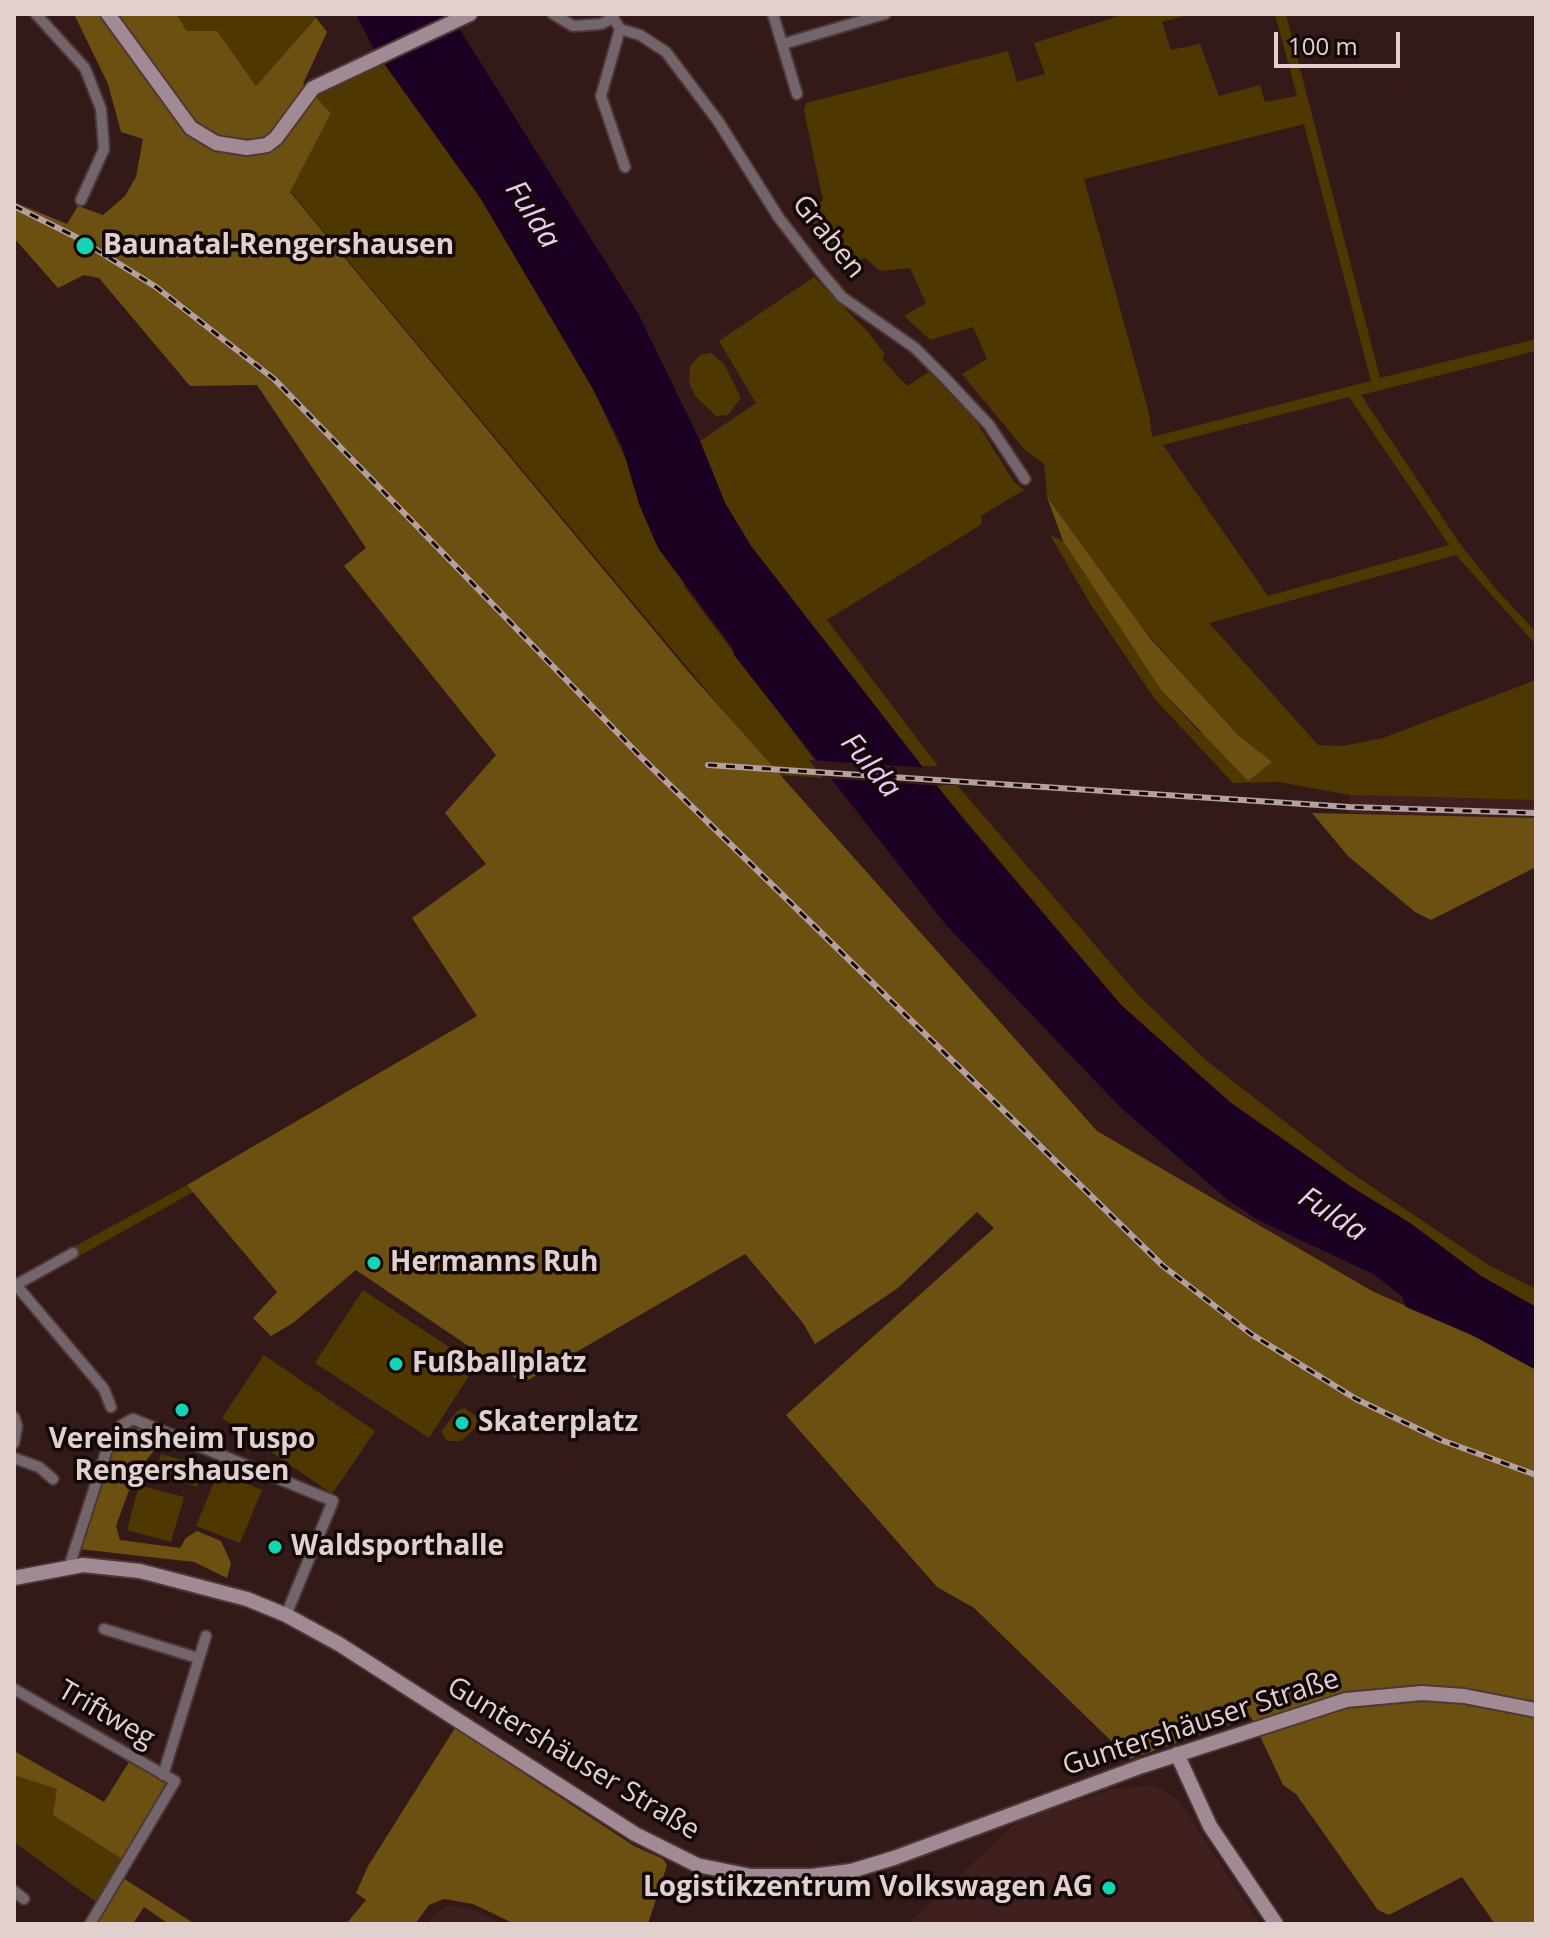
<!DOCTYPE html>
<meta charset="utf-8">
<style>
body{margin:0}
#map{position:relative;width:1550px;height:1938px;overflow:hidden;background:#331a19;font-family:"Open Sans",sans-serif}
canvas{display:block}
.frame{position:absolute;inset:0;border:16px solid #e2d0cf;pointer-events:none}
.scale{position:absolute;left:1274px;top:32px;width:126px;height:36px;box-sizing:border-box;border:4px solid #e2d0cf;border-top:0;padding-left:10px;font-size:24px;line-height:28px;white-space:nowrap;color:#e2d0cf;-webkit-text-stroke:6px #130808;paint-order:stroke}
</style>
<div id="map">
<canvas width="1550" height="1938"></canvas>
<div class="frame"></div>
<div class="scale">100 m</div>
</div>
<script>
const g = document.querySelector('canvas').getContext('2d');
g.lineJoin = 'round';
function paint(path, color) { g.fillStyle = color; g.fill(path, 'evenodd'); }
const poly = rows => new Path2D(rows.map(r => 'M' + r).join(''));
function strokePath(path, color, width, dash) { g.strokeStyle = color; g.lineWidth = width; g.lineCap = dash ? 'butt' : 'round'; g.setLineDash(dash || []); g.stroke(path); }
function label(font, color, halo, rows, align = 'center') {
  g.font = font + ' "Open Sans",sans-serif'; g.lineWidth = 7; g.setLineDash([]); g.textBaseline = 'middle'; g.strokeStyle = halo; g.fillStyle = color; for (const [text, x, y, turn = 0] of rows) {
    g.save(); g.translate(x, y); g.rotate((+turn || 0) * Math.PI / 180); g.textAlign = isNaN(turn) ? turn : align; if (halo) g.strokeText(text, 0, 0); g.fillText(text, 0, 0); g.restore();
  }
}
paint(poly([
 [1350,795,1536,800,1536,818,1348,813],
 [1153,1785,1178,1799,1260,1924,908,1924,1019,1820,1113,1789],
 [449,1905,474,1910,503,1924,428,1924,436,1912]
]), '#401f1f');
paint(poly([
 [176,14,313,14,316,18,256,86,217,32,187,31],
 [1125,14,1191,14,1162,22,1171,50,1200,44,1219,96,1260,85,1265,102,1297,96,1275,14,1286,14,1380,378,1536,339,1536,351,1361,395,1458,541,1494,587,1536,632,1536,645,1456,555,1209,623,1318,745,1343,746,1383,738,1536,680,1536,800,1350,795,1279,782,1233,783,1154,698,1091,605,1050,535,1063,541,1161,690,1199,732,1271,762,1238,735,1143,629,1047,497,1044,464,1025,450,962,374,987,359,973,327,930,340,904,316,926,303,910,268,880,271,865,258,843,268,807,214,823,200,804,111,806,103,1008,51,1017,82,1045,74,1034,43],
 [1304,124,1371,381,1152,437,1149,413,1084,179],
 [1349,397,1449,545,1268,596,1163,445],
 [385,62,481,199,593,389,686,589,828,778,777,775,290,191,331,113,303,84,313,88],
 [814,277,868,332,885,354,882,359,907,386,929,372,976,421,1014,482,1024,490,981,516,982,524,827,620,938,766,922,766,751,546,725,503,700,441,756,403,719,341],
 [711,353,724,364,741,398,728,415,716,416,695,396,689,382,690,366,700,355],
 [936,785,957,785,1139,996,1207,1061,1347,1170,1487,1264,1536,1289,1536,1307,1481,1276,1410,1223,1350,1186,1231,1103,1121,1005],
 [187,1185,193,1192,74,1259,70,1249],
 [363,1290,476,1365,429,1438,315,1363],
 [264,1355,375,1431,332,1494,222,1418],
 [465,1408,478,1418,476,1427,461,1441,447,1441,441,1431,458,1410],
 [161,1454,203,1466,197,1487,155,1474],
 [218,1472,262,1490,240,1543,196,1526],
 [139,1485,184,1497,171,1542,127,1530],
 [14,1753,104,1804,122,1859,96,1902,14,1842]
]), '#4e3700');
paint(poly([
 [74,14,176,14,187,31,217,31,256,86,316,18,327,32,303,84,331,113,290,192,686,669,1097,1131,1372,1291,1536,1364,1536,1924,1495,1924,1462,1877,1389,1915,1378,1910,1296,1794,1283,1785,1251,1717,1130,1759,974,1608,937,1587,786,1415,994,1228,977,1212,898,1288,815,1344,803,1323,745,1254,523,1383,356,1270,293,1323,271,1336,253,1318,277,1292,187,1185,477,1016,412,918,486,864,445,813,496,755,344,566,366,548,257,385,190,386,99,278,84,275,58,288,14,238,14,202,67,224,78,206,103,215,125,196,136,177,143,139,121,132,108,84],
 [1047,497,1149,637,1238,735,1272,762,1248,781,1161,690,1063,541],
 [1312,813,1536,818,1536,867,1431,920,1415,912,1348,856],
 [126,1426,150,1432,162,1440,138,1471,128,1493,116,1526,120,1540,180,1548,186,1538,197,1531,221,1541,231,1563,227,1578,194,1562,79,1549,111,1452],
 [455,1728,634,1846,663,1859,667,1865,648,1924,515,1924,473,1904,444,1899,429,1905,415,1924,346,1924,366,1900,356,1893,368,1866],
 [14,1751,104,1802,129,1762,168,1785,122,1859,53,1815,57,1789,14,1775],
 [123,1878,195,1924,169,1924,144,1907,133,1924,96,1924]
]), '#6b5012');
paint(poly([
 [356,14,450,14,639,315,700,441,725,503,751,546,963,819,1121,1005,1231,1103,1350,1186,1410,1223,1481,1276,1536,1307,1536,1370,1470,1334,1406,1307,1402,1296,1373,1274,1260,1221,1229,1201,1122,1109,946,925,734,655,732,647,658,548,639,504,622,446,593,389,481,199,375,51]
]), '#1c0024');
paint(poly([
 [809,760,929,768,942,786,823,778]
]), '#331a19');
const street = poly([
 [36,14,85,68,101,109,104,149,81,200],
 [553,14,573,26,601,24,613,18],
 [611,14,620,29,640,35,666,52,718,121,779,218,820,271,842,297,915,348,944,377,989,425,1025,479],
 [773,14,797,94],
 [620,29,601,96,625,167],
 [783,44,885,14],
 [16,1285,104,1389,111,1407],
 [14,1286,73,1253],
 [14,1417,17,1426,14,1443],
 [14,1458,39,1467,53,1479],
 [69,1567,108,1446,122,1425,133,1419,333,1501,286,1615],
 [104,1629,198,1658],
 [14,1689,175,1781,90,1924],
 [163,1775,206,1636],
 [14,1891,24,1899]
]);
const secondary = poly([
 [108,14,191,128,216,143,247,148,267,145,276,138,313,88,470,14],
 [14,1578,83,1565,140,1571,247,1599,286,1615,339,1644,635,1834,697,1865,751,1876,811,1876,851,1871,894,1858,1142,1766,1346,1700,1422,1693,1464,1696,1536,1710],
 [1177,1754,1210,1826,1276,1924]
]);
strokePath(street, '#4f3736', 14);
strokePath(secondary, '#4f3736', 18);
strokePath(street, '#72656b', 10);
strokePath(secondary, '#a08b94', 14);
const rail = poly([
 [14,206,76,237,156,287,274,379,641,757,1163,1266,1251,1334,1356,1399,1441,1440,1536,1475],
 [708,765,1349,807,1536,813]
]);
strokePath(rail, '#b4a09f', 6);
strokePath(rail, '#130808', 3, [9]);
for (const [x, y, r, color] of [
 [85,246,10,"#12d5b4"],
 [374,1263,8,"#12d5b4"],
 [396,1364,8,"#12d5b4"],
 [182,1410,8,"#12d5b4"],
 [462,1423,8,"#12d5b4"],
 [275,1547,8,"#12d5b4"],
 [1109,1888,8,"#12d5b4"]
]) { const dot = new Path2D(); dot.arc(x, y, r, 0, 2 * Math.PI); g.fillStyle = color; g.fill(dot); strokePath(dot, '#130808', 3); }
label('28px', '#e2d0cf', '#130808', [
 ["Graben",828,237,51],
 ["Triftweg",106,1715,30],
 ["Guntershäuser Straße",1201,1723,-18],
 ["Guntershäuser Straße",573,1759,31]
]);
label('bold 28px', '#e2d0cf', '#130808', [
 ["Baunatal-Rengershausen",103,246],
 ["Hermanns Ruh",390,1263],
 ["Fußballplatz",412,1364],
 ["Skaterplatz",478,1423],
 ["Vereinsheim Tuspo",182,1440,"center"],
 ["Rengershausen",182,1472,"center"],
 ["Waldsporthalle",291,1547],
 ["Logistikzentrum Volkswagen AG",1093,1888,"right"]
], 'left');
label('italic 30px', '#f0c4fd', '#130808', [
 ["Fulda",532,215,57],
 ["Fulda",870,766,50],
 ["Fulda",1332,1215,33]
]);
</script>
